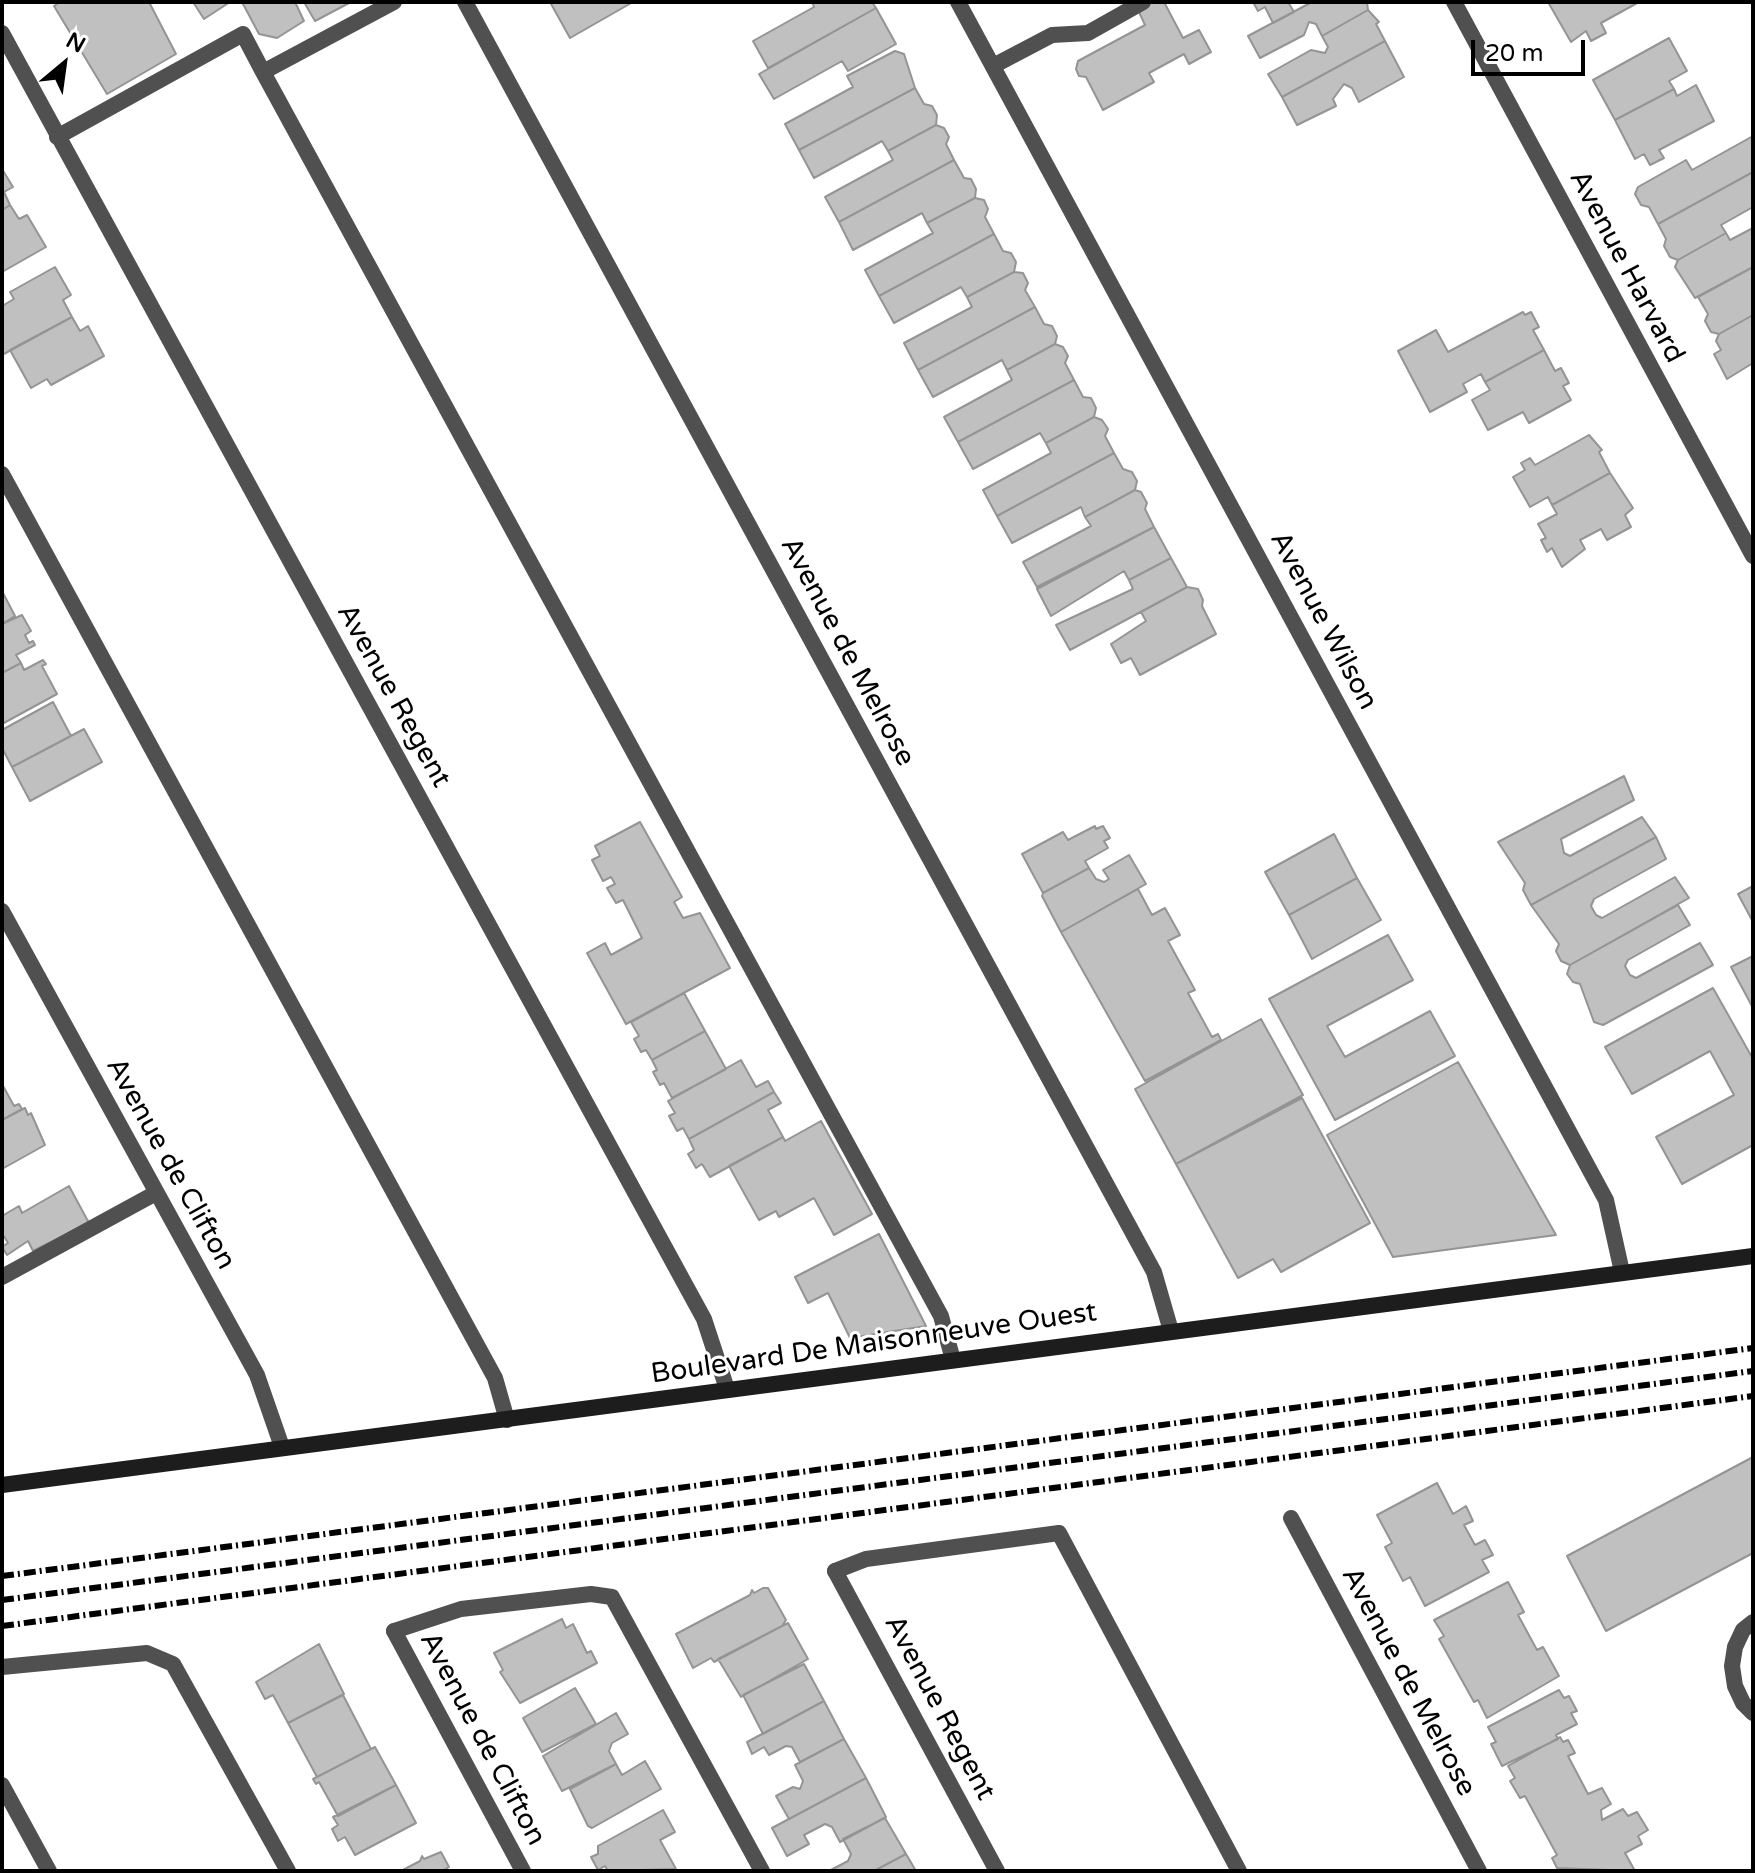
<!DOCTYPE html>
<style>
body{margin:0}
#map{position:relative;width:1755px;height:1873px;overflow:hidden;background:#fff;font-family:"Varela Round",sans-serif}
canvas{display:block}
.frame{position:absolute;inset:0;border:4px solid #000;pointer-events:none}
.north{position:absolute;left:24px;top:24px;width:80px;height:80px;-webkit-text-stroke:6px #fff;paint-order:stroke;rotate:29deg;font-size:22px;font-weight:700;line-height:32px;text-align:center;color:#000}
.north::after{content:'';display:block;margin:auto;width:28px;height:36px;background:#000;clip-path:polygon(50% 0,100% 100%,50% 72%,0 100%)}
.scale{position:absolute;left:1471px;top:40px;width:114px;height:36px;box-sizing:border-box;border:4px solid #000;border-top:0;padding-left:10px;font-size:24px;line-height:28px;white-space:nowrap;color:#000;-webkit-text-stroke:6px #fff;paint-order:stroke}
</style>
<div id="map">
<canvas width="1755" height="1873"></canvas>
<div class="frame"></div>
<div class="north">N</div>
<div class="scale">20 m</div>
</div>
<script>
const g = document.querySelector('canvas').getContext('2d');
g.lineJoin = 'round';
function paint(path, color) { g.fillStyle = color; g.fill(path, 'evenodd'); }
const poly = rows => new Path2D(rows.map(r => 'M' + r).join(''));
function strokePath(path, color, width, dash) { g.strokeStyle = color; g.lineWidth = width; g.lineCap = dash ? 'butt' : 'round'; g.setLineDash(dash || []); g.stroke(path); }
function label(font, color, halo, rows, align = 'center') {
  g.font = font + ' "Varela Round",sans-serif'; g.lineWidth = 6; g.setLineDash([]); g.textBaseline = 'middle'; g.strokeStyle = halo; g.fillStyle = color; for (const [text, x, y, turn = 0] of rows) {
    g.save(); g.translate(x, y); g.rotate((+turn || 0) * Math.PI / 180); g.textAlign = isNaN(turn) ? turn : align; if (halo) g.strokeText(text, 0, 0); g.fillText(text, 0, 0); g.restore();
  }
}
const building = poly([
 [60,2,149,2,176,54,107,94,54,6,60,2],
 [193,2,230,2,204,19,193,2],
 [242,2,295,2,304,21,277,38,259,34,242,2],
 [304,2,351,2,315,21,304,2],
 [550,2,633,2,570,38,550,2],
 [812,2,872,2,876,8,768,68,753,41,814,7,812,2],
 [1151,2,1164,2,1183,38,1199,30,1211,52,1189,64,1184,54,1149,73,1154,82,1103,110,1086,77,1079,76,1076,69,1078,61,1145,25,1138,10,1151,2],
 [1253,2,1288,2,1294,12,1273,23,1265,7,1258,11,1253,2],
 [1312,2,1367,2,1368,10,1322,36,1316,24,1309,22,1304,35,1260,58,1248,36,1312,2],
 [1548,2,1639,2,1601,23,1606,33,1591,41,1586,31,1571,42,1548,2],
 [876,8,896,44,848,71,842,61,774,99,759,74,876,8],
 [1368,10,1379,22,1376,24,1385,41,1282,97,1268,74,1311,50,1325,53,1328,47,1322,36,1368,10],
 [1669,38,1687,71,1669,81,1674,89,1615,120,1593,80,1669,38],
 [1385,41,1404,77,1359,102,1352,88,1344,84,1333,99,1336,106,1297,125,1282,97,1385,41],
 [895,51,904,54,915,88,799,150,785,124,853,87,847,76,895,51],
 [1696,85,1714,121,1659,150,1664,158,1650,165,1644,154,1635,159,1615,120,1674,89,1677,96,1696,85],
 [915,88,924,104,932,106,937,115,936,125,888,151,882,141,814,178,799,150,915,88],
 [936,125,944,128,949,137,946,144,954,160,839,222,825,197,893,160,888,151,936,125],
 [1753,136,1753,172,1658,224,1649,207,1641,205,1635,194,1638,187,1686,160,1692,170,1753,136],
 [954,160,964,178,971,179,976,189,975,198,927,223,922,213,853,250,839,222,954,160],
 [2,169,13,187,4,192,10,205,2,210,2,169],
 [1753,172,1753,207,1721,225,1726,233,1678,260,1670,257,1664,246,1666,239,1658,224,1753,172],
 [975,198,984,200,988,209,985,217,994,234,879,296,865,270,933,233,927,223,975,198],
 [10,205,19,219,27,215,46,247,2,272,2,210,10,205],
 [1753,228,1753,267,1695,298,1675,267,1678,260,1726,233,1730,240,1753,228],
 [994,234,1003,251,1011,253,1016,262,1014,272,967,297,961,287,894,323,879,296,994,234],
 [55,267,71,295,63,300,72,317,2,355,2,306,14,299,10,292,55,267],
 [1753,267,1753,315,1719,334,1711,332,1705,321,1708,314,1698,297,1753,267],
 [1014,272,1023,273,1028,283,1025,290,1035,307,918,370,904,343,972,307,967,297,1014,272],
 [1035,307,1044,324,1052,326,1057,336,1055,344,1007,370,1002,360,933,397,918,370,1035,307],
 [1523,312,1525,315,1531,312,1539,327,1533,330,1544,350,1485,382,1481,374,1463,384,1467,392,1430,412,1398,351,1436,330,1448,352,1523,312],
 [1753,315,1753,363,1727,379,1714,354,1721,350,1716,341,1719,334,1753,315],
 [72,317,80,331,88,326,104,356,51,385,47,379,31,388,10,350,72,317],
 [1055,344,1063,347,1068,356,1065,363,1074,380,958,442,944,417,1012,380,1007,370,1055,344],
 [1544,350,1555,371,1561,368,1569,383,1563,386,1571,400,1529,423,1523,412,1488,430,1472,400,1490,390,1485,382,1544,350],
 [1074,380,1083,397,1091,398,1096,408,1094,417,1046,443,1040,433,973,469,958,442,1074,380],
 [1094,417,1102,420,1108,429,1105,436,1114,453,997,516,983,490,1051,453,1046,443,1094,417],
 [1589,435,1602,450,1599,452,1610,473,1552,505,1548,497,1530,507,1513,477,1525,470,1521,463,1530,458,1535,465,1589,435],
 [1114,453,1123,469,1132,472,1137,481,1135,490,1085,517,1081,507,1012,543,997,516,1114,453],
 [1610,473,1633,508,1625,515,1631,527,1607,540,1601,529,1580,540,1585,549,1562,567,1552,548,1547,552,1541,540,1546,538,1538,524,1557,514,1552,505,1610,473],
 [1135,490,1141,492,1147,503,1145,509,1154,527,1037,587,1023,562,1091,526,1085,517,1135,490],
 [1154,527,1171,558,1129,580,1124,571,1051,616,1037,589,1154,527],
 [1171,558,1187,587,1070,650,1056,625,1133,589,1129,580,1171,558],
 [1187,587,1198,589,1203,600,1202,606,1216,634,1140,675,1131,658,1121,663,1111,644,1146,621,1141,612,1187,587],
 [2,591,15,616,2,624,2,591],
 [22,615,31,631,25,635,29,643,33,641,35,645,16,655,21,663,2,673,2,624,22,615],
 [43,660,46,664,42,666,57,694,2,724,2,673,21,663,24,670,43,660],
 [53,702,71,736,12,767,2,748,2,730,53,702],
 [84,729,102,762,30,801,12,767,84,729],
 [1624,776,1634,800,1561,839,1564,853,1570,856,1642,817,1656,837,1531,905,1523,890,1525,883,1498,842,1624,776],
 [640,822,682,897,674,902,683,918,700,913,730,968,626,1024,587,953,605,943,611,955,642,938,623,900,616,903,607,888,615,884,611,877,603,881,592,860,600,856,595,846,640,822],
 [1095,826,1096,829,1103,826,1110,838,1104,841,1108,848,1085,861,1089,868,1043,893,1022,854,1063,832,1068,840,1095,826],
 [1334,834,1357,878,1289,915,1265,872,1334,834],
 [1656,837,1666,859,1594,899,1591,906,1596,915,1602,918,1675,877,1689,898,1570,965,1561,961,1556,951,1559,944,1531,905,1656,837],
 [1129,855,1146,884,1061,932,1042,896,1043,893,1089,868,1096,879,1104,882,1109,879,1103,870,1129,855],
 [1357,878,1381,920,1312,959,1289,915,1357,878],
 [1753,886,1753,922,1738,894,1753,886],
 [1138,889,1152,915,1165,908,1180,935,1168,941,1195,990,1188,993,1212,1037,1218,1034,1221,1040,1145,1081,1061,932,1138,889],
 [1678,905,1690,925,1628,960,1625,966,1630,975,1636,978,1700,943,1713,965,1603,1025,1594,1022,1580,984,1573,982,1567,974,1570,965,1678,905],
 [1388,935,1413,980,1327,1026,1345,1057,1430,1011,1455,1056,1335,1120,1269,999,1388,935],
 [1753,956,1753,1008,1731,967,1753,956],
 [1713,988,1753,1059,1753,1145,1682,1184,1656,1137,1734,1095,1710,1051,1632,1094,1605,1047,1713,988],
 [684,993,705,1031,652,1060,646,1050,641,1052,634,1039,639,1036,631,1022,684,993],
 [1261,1019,1303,1095,1176,1164,1135,1089,1261,1019],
 [705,1031,726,1069,672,1098,664,1083,660,1085,653,1072,657,1070,652,1060,705,1031],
 [741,1060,756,1087,768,1081,774,1092,689,1139,683,1128,677,1131,669,1116,675,1113,668,1101,741,1060],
 [1458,1062,1556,1235,1393,1257,1327,1135,1458,1062],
 [2,1084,14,1106,19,1104,22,1109,2,1120,2,1084],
 [774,1092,781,1103,768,1110,783,1137,710,1177,702,1164,696,1168,688,1154,694,1150,689,1139,774,1092],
 [1302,1098,1370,1223,1281,1272,1273,1259,1238,1278,1176,1164,1302,1098],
 [25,1108,28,1115,31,1113,45,1145,2,1169,2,1120,25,1108],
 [821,1121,872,1214,834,1235,814,1198,779,1217,776,1211,759,1220,729,1166,783,1137,785,1141,821,1121],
 [69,1186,89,1223,33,1251,28,1241,7,1255,2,1247,8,1243,2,1233,2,1216,19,1206,22,1213,69,1186],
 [879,1234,926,1326,850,1338,828,1293,808,1303,795,1277,879,1234],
 [1753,1457,1753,1553,1606,1631,1567,1556,1753,1457],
 [1437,1483,1453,1514,1466,1506,1473,1521,1464,1525,1475,1545,1485,1540,1493,1555,1482,1560,1489,1572,1425,1606,1410,1577,1403,1581,1385,1547,1392,1543,1377,1515,1437,1483],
 [1508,1582,1524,1612,1518,1615,1537,1650,1543,1647,1559,1676,1487,1718,1478,1700,1474,1702,1439,1639,1444,1636,1434,1620,1508,1582],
 [763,1588,768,1588,786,1620,782,1626,714,1662,711,1658,693,1668,676,1634,750,1595,752,1590,754,1593,763,1588],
 [562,1619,566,1628,573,1624,587,1653,591,1651,597,1663,520,1703,500,1672,503,1670,494,1653,562,1619],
 [788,1623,808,1659,741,1697,718,1659,788,1623],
 [319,1644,344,1694,288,1723,273,1695,265,1699,256,1682,319,1644],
 [804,1664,824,1701,763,1734,743,1695,804,1664],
 [575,1688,596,1724,542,1752,523,1718,575,1688],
 [1559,1690,1564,1698,1569,1696,1577,1711,1571,1713,1577,1724,1556,1735,1558,1739,1502,1766,1491,1744,1496,1742,1488,1727,1559,1690],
 [343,1695,371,1749,317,1777,288,1723,343,1695],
 [824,1701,844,1739,800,1762,792,1747,786,1746,769,1755,764,1747,752,1754,747,1742,824,1701],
 [616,1713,628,1734,612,1743,609,1751,616,1764,562,1791,543,1756,616,1713],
 [1560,1737,1563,1742,1568,1740,1575,1753,1568,1756,1588,1794,1602,1788,1611,1804,1601,1810,1602,1820,1623,1809,1628,1816,1637,1812,1648,1830,1638,1836,1642,1844,1625,1853,1635,1871,1557,1868,1552,1858,1557,1855,1525,1796,1520,1798,1510,1781,1515,1778,1508,1766,1560,1737],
 [844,1739,866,1778,789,1819,776,1796,793,1787,800,1789,803,1781,795,1765,844,1739],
 [375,1747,396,1785,338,1816,319,1782,316,1784,313,1779,375,1747],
 [645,1761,661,1789,592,1828,588,1826,570,1789,616,1764,622,1775,645,1761],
 [866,1778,886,1817,840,1842,832,1827,825,1824,804,1835,809,1844,787,1856,772,1828,866,1778],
 [396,1785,416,1823,355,1855,345,1837,338,1841,332,1829,338,1825,333,1817,396,1785],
 [663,1810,675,1832,660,1840,676,1869,608,1871,605,1866,598,1870,591,1857,598,1854,598,1846,663,1810],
 [885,1818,906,1854,874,1871,829,1871,848,1861,851,1854,843,1839,885,1818],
 [441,1852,449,1867,442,1871,401,1871,420,1861,422,1856,424,1859,441,1852],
 [906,1854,916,1871,874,1871,906,1854]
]);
paint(building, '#c0c0c0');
strokePath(building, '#949494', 2);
strokePath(poly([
 [394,2,263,72,941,1316,953,1360],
 [993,66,1052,35,1088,33,1143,2],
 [57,137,243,34,263,72],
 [2,474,495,1378,507,1420],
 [2,1277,156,1193],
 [835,1571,866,1559,1059,1533,1239,1871],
 [394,1631,461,1609,591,1594,612,1597,762,1871],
 [2,1667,147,1653,173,1664,288,1871]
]), '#505050', 16);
strokePath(poly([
 [465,2,1154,1272,1171,1331],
 [958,2,1606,1200,1622,1272],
 [1454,2,1753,556],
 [2,33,704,1319,727,1389],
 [2,911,257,1375,282,1447],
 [1291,1518,1479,1871],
 [835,1571,997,1871],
 [1753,1622,1743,1630,1735,1647,1732,1666,1735,1686,1743,1703,1753,1713],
 [394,1631,523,1871],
 [2,1785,49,1871]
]), '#505050', 16);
strokePath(poly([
 [2,1485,1753,1256]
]), '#1d1d1d', 16);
strokePath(poly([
 [2,1576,1753,1348],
 [2,1600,1753,1371],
 [2,1626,1753,1396]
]), '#000', 6, [12, 4, 2, 4]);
label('28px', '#000', '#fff', [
 ["Avenue Harvard",1626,267,62],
 ["Avenue Wilson",1323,621,62],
 ["Avenue de Melrose",847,652,62],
 ["Avenue Regent",393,696,61],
 ["Avenue de Clifton",170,1164,61],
 ["Boulevard De Maisonneuve Ouest",874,1344,-8],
 ["Avenue de Melrose",1408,1682,62],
 ["Avenue Regent",939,1708,62],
 ["Avenue de Clifton",482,1739,62]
]);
</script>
